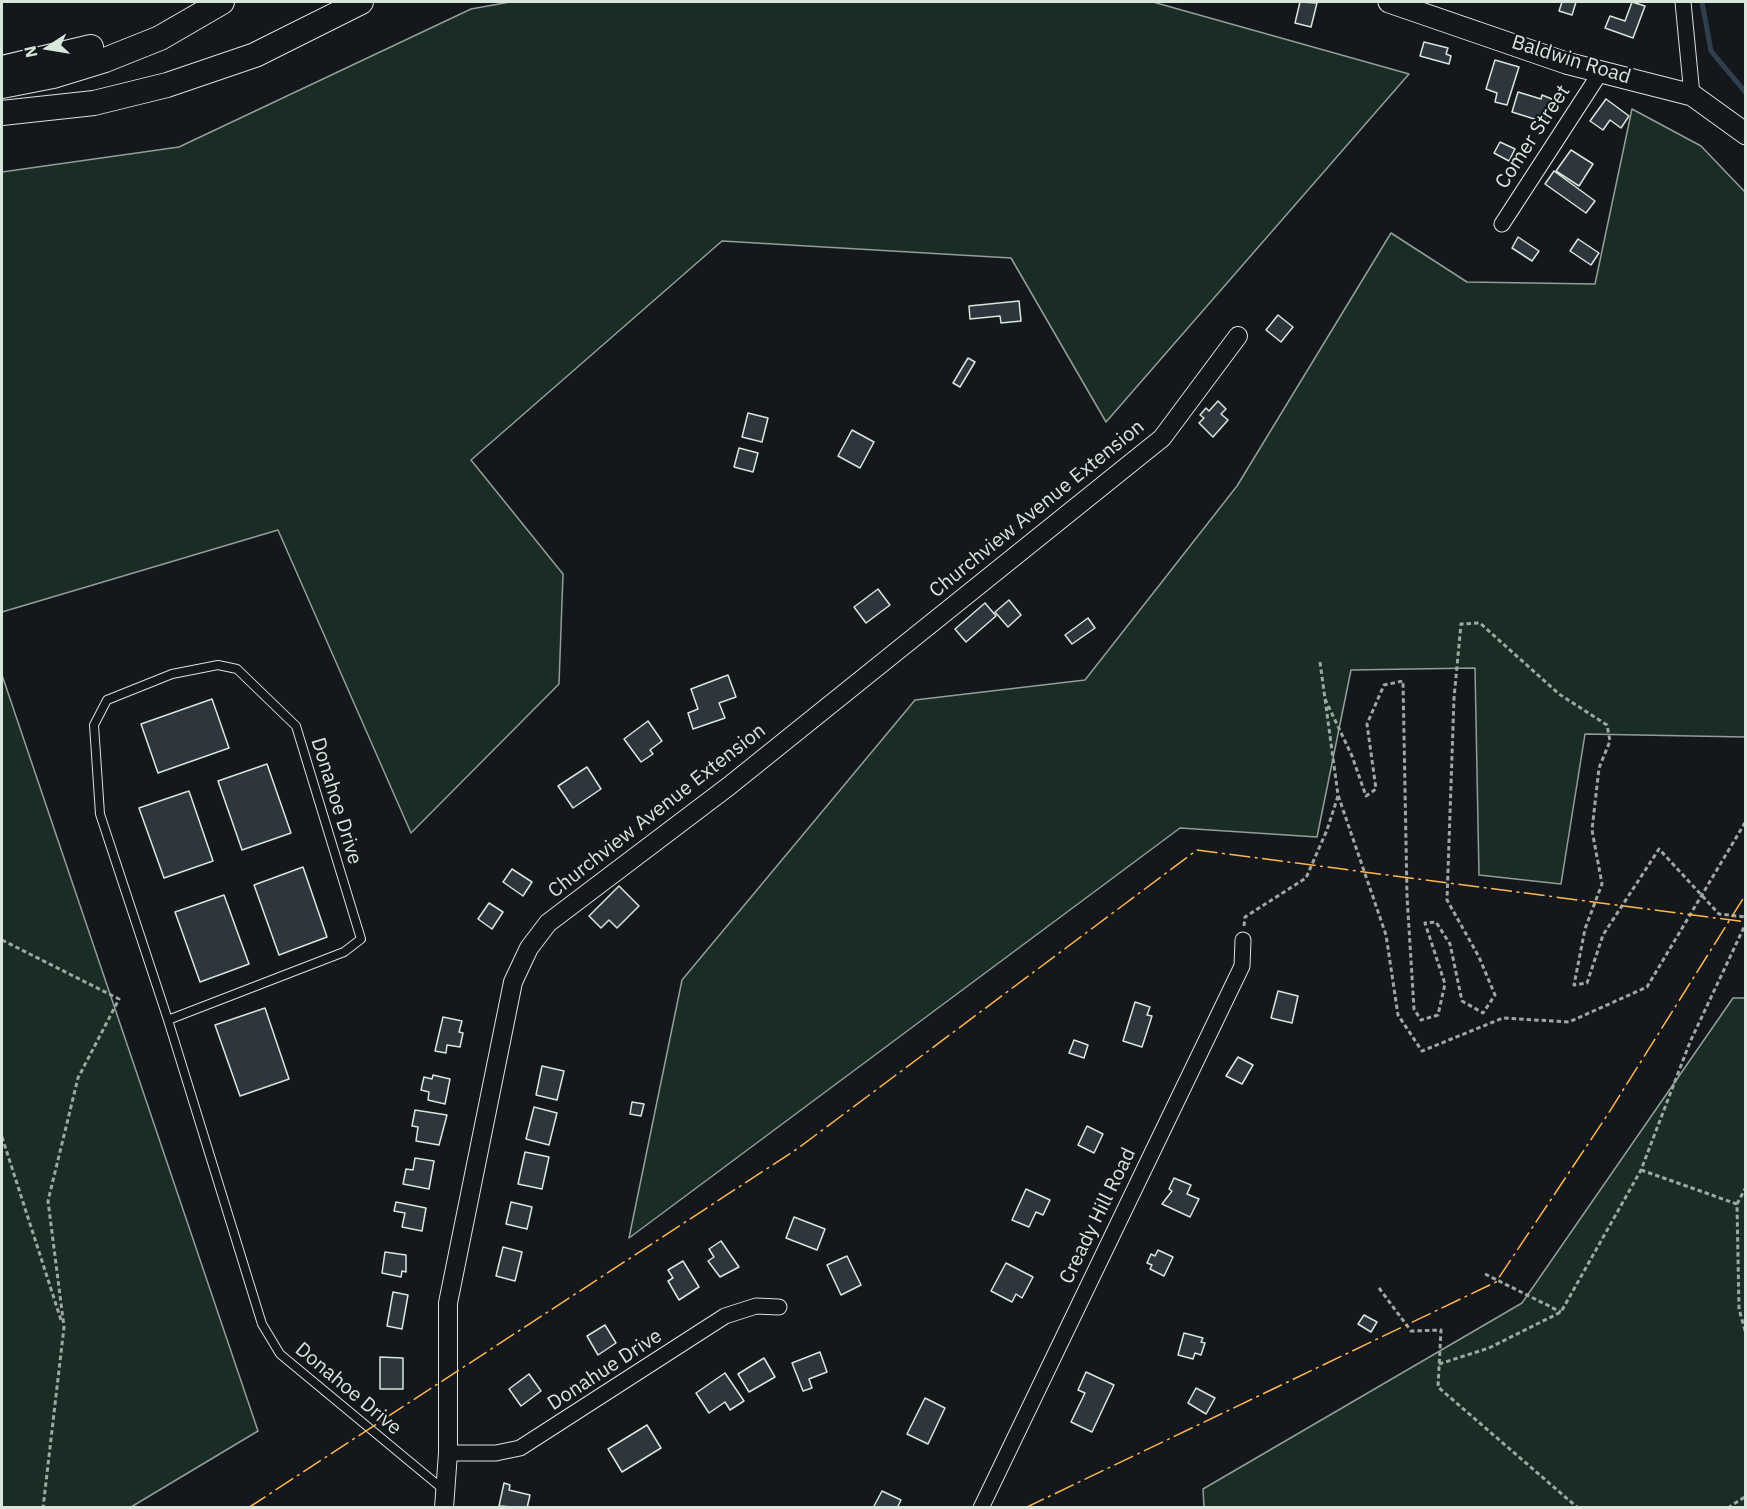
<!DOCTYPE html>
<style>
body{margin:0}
#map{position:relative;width:1747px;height:1509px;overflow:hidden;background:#14181c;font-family:"IBM Plex Sans",sans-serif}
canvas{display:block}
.frame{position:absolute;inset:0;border:3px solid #d8e6dc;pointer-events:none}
.north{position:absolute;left:18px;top:18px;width:60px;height:60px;-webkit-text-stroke:4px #14181c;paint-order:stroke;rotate:258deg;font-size:16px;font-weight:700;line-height:24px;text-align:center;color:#d8e6dc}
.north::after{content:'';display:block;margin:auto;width:21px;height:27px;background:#d8e6dc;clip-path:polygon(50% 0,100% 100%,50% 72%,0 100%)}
</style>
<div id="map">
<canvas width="1747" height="1509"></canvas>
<div class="frame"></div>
<div class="north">N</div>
</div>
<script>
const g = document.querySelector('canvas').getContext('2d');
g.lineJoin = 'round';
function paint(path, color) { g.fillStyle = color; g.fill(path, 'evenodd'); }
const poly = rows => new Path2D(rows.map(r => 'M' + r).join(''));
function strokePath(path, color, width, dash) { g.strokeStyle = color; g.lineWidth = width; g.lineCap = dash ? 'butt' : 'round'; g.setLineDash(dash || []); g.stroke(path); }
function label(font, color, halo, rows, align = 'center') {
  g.font = font + ' "IBM Plex Sans",sans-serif'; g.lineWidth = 4.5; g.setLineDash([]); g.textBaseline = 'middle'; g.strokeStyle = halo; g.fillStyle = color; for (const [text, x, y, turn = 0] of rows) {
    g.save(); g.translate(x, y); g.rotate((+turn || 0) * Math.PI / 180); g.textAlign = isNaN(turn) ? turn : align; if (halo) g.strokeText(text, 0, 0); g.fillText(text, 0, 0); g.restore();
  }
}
const green = poly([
 [510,2,1153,2,1409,74,1106,422,1011,258,722,241,471,460,563,574,559,684,411,833,278,530,2,612,2,172,179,147,471,9,510,2],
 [1632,109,1701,146,1745,192,1745,737,1585,734,1561,884,1479,875,1475,668,1351,670,1317,837,1180,828,629,1238,682,980,915,700,1085,680,1237,486,1391,233,1467,282,1595,284,1632,109],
 [2,675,258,1431,131,1507,2,1507,2,675],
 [1733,998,1746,998,1745,1507,1204,1507,1203,1489,1522,1303,1733,998]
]);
paint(green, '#1a2d24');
strokePath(green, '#939e99', 1.5);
strokePath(poly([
 [1702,2,1711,51,1746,93]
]), '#2f3f4d', 5);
const building = poly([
 [1300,2,1317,3,1311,27,1295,23,1300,2],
 [1562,2,1576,2,1572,15,1559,11,1562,2],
 [1632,2,1645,6,1633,38,1605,28,1610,16,1625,21,1632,2],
 [1424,42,1448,48,1446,54,1451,56,1449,64,1420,56,1424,42],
 [1495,60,1519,67,1507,105,1495,102,1497,93,1486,89,1495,60],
 [1518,92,1541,99,1542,95,1552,99,1544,122,1512,112,1518,92],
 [1606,99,1629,116,1621,128,1610,120,1603,130,1590,121,1606,99],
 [1500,142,1515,149,1509,161,1494,153,1500,142],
 [1571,150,1593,164,1579,186,1556,171,1571,150],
 [1554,171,1595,201,1586,213,1545,184,1554,171],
 [1518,237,1539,251,1532,261,1512,248,1518,237],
 [1578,239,1599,253,1591,265,1570,251,1578,239],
 [1019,301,1021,321,1001,323,1000,316,970,319,969,306,1019,301],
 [1278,315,1293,327,1281,342,1266,330,1278,315],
 [968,358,975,362,960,387,953,383,968,358],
 [1218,401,1226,409,1221,414,1228,420,1213,437,1199,423,1204,418,1200,415,1206,408,1209,411,1218,401],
 [748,413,768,418,762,442,742,437,748,413],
 [852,430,874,442,860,468,838,456,852,430],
 [739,448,758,453,753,472,734,467,739,448],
 [878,589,890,605,866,623,854,607,878,589],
 [1009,600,1021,615,1008,627,995,612,1009,600],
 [985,603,996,616,966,642,955,629,985,603],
 [1088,618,1095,628,1072,644,1065,635,1088,618],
 [728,675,736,697,719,703,725,718,693,729,688,713,698,709,691,689,728,675],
 [212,699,229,748,158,773,141,724,212,699],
 [648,721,662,741,650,750,653,754,641,762,624,739,648,721],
 [267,764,291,833,242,850,218,781,267,764],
 [587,767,601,789,573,808,558,786,587,767],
 [189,791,213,861,164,878,139,808,189,791],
 [303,867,327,937,279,955,254,885,303,867],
 [512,869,532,882,523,896,503,882,512,869],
 [619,886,639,906,617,928,609,920,601,928,589,916,619,886],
 [224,895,249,964,200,982,175,912,224,895],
 [489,903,503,912,492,929,478,919,489,903],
 [1278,991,1298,996,1292,1023,1271,1018,1278,991],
 [1135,1002,1150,1007,1147,1015,1152,1016,1142,1047,1123,1041,1135,1002],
 [265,1008,289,1079,240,1096,215,1025,265,1008],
 [443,1017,462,1021,459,1032,463,1033,460,1047,447,1045,446,1053,435,1051,443,1017],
 [1074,1040,1088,1045,1084,1058,1069,1053,1074,1040],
 [1238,1057,1253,1065,1242,1084,1226,1076,1238,1057],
 [542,1066,564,1071,557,1100,536,1095,542,1066],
 [433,1075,450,1079,445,1104,428,1100,429,1092,421,1090,424,1077,432,1079,433,1075],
 [632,1102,644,1104,641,1116,630,1114,632,1102],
 [534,1107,557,1113,549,1145,526,1139,534,1107],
 [415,1110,447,1115,439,1145,416,1141,418,1127,412,1126,415,1110],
 [1087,1126,1103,1134,1094,1153,1078,1145,1087,1126],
 [525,1152,549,1157,542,1189,518,1184,525,1152],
 [415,1158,434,1161,429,1189,403,1184,406,1169,413,1170,415,1158],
 [1174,1178,1191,1185,1187,1194,1199,1199,1190,1217,1162,1204,1172,1191,1169,1189,1174,1178],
 [1026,1189,1050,1200,1043,1215,1036,1212,1029,1227,1012,1220,1026,1189],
 [396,1202,426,1208,422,1231,402,1227,405,1213,394,1211,396,1202],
 [511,1202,532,1207,527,1229,506,1224,511,1202],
 [794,1217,825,1229,817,1250,786,1238,794,1217],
 [721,1241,739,1267,720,1277,708,1261,714,1257,709,1249,721,1241],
 [503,1247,522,1252,515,1281,496,1276,503,1247],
 [1158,1250,1173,1257,1164,1276,1150,1269,1152,1265,1147,1263,1151,1254,1155,1256,1158,1250],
 [385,1252,406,1255,406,1272,402,1271,401,1277,382,1273,385,1252],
 [847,1256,861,1285,841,1295,827,1265,847,1256],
 [683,1261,699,1287,679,1300,668,1281,673,1278,668,1270,683,1261],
 [1006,1263,1033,1277,1022,1298,1016,1294,1012,1302,991,1291,1006,1263],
 [393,1292,408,1295,402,1329,387,1326,393,1292],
 [1364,1315,1377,1322,1371,1332,1358,1324,1364,1315],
 [605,1325,616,1343,598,1355,587,1336,605,1325],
 [1184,1333,1203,1338,1201,1342,1205,1343,1201,1355,1195,1353,1193,1359,1178,1355,1184,1333],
 [820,1352,827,1372,809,1379,812,1388,803,1391,792,1363,820,1352],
 [380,1357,403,1358,403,1389,380,1389,380,1357],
 [764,1358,775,1377,749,1392,738,1374,764,1358],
 [1086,1372,1114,1385,1092,1432,1071,1422,1085,1393,1078,1390,1086,1372],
 [725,1373,744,1401,730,1410,725,1402,709,1413,696,1393,725,1373],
 [529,1374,541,1391,521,1406,509,1389,529,1374],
 [1196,1388,1215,1398,1206,1414,1188,1403,1196,1388],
 [925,1398,945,1408,928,1444,907,1434,925,1398],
 [647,1425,661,1448,622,1472,608,1449,647,1425],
 [504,1483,510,1485,509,1490,530,1495,527,1508,499,1506,504,1483],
 [882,1491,901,1500,897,1508,873,1508,882,1491]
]);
paint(building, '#2c363c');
strokePath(building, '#d8e6dc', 1.5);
const service = poly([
 [168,1020,344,952,361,939,296,726,237,669,218,665,172,674,107,700,94,725,100,814,168,1020,262,1324,280,1354,444,1490]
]);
const minor = poly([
 [1683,2,1692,95],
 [1502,224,1600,73],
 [448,1453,496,1453,520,1448,725,1316,756,1306,779,1307],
 [981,1508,1242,966,1243,940]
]);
const tertiary = poly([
 [444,1508,448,1453,448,1303,513,982,529,948,548,923,729,786,1162,438,1238,336]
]);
const secondary = poly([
 [1389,2,1566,63,1692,95,1746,134]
]);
const primary = poly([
 [2,68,91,47],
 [2,86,53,76,105,60,160,38,222,2],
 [2,113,94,103,167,85,255,55,361,2]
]);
strokePath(service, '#d8e6dc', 10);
strokePath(minor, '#d8e6dc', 17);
strokePath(tertiary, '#d8e6dc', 20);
strokePath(secondary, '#d8e6dc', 23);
strokePath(primary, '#d8e6dc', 26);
strokePath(poly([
 [1320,662,1338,795,1386,935,1398,1015,1422,1051,1503,1018,1569,1022,1647,987,1746,821],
 [1325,699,1352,756,1366,796,1376,789,1367,724,1384,685,1403,681,1407,896,1414,1009,1421,1020,1438,1015,1445,984,1425,923,1436,922,1450,944,1462,1001,1483,1013,1495,995,1479,957,1447,900,1454,698,1461,624,1480,623,1559,694,1607,725,1610,741,1599,768,1592,830,1602,884,1585,929,1574,985,1587,983,1603,935,1659,849,1719,914,1746,917],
 [1244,926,1245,917,1306,878,1327,830,1338,796],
 [2,940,119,999,78,1078,48,1201,64,1327,43,1508],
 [2,1137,61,1320],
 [1641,1170,1737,1204,1739,1309,1746,1334],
 [1737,1204,1746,1187],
 [1485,1274,1561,1312],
 [1379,1288,1411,1331,1441,1330,1438,1387,1578,1508],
 [1439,1364,1489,1348,1561,1312,1641,1170,1690,1042,1746,923],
 [1728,1508,1746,1496]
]), '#9da8a2', 3, [4.5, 3]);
strokePath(service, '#14181c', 8);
strokePath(minor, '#14181c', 15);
strokePath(tertiary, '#14181c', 18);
strokePath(secondary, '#14181c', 21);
strokePath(primary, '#14181c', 24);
strokePath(poly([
 [248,1508,797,1149,1197,850,1746,922],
 [1025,1508,1496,1282,1608,1114,1746,894]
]), '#ffb74d', 1.5, [21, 4.5, 3, 4.5]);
label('20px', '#d8e6dc', '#14181c', [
 ["Baldwin Road",1571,60,17],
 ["Comer Street",1533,137,-57],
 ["Churchview Avenue Extension",1037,509,-39],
 ["Donahoe Drive",336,801,73],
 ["Churchview Avenue Extension",657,811,-38],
 ["Cready Hill Road",1098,1216,-64],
 ["Donahue Drive",605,1370,-33],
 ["Donahoe Drive",348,1389,40]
]);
</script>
